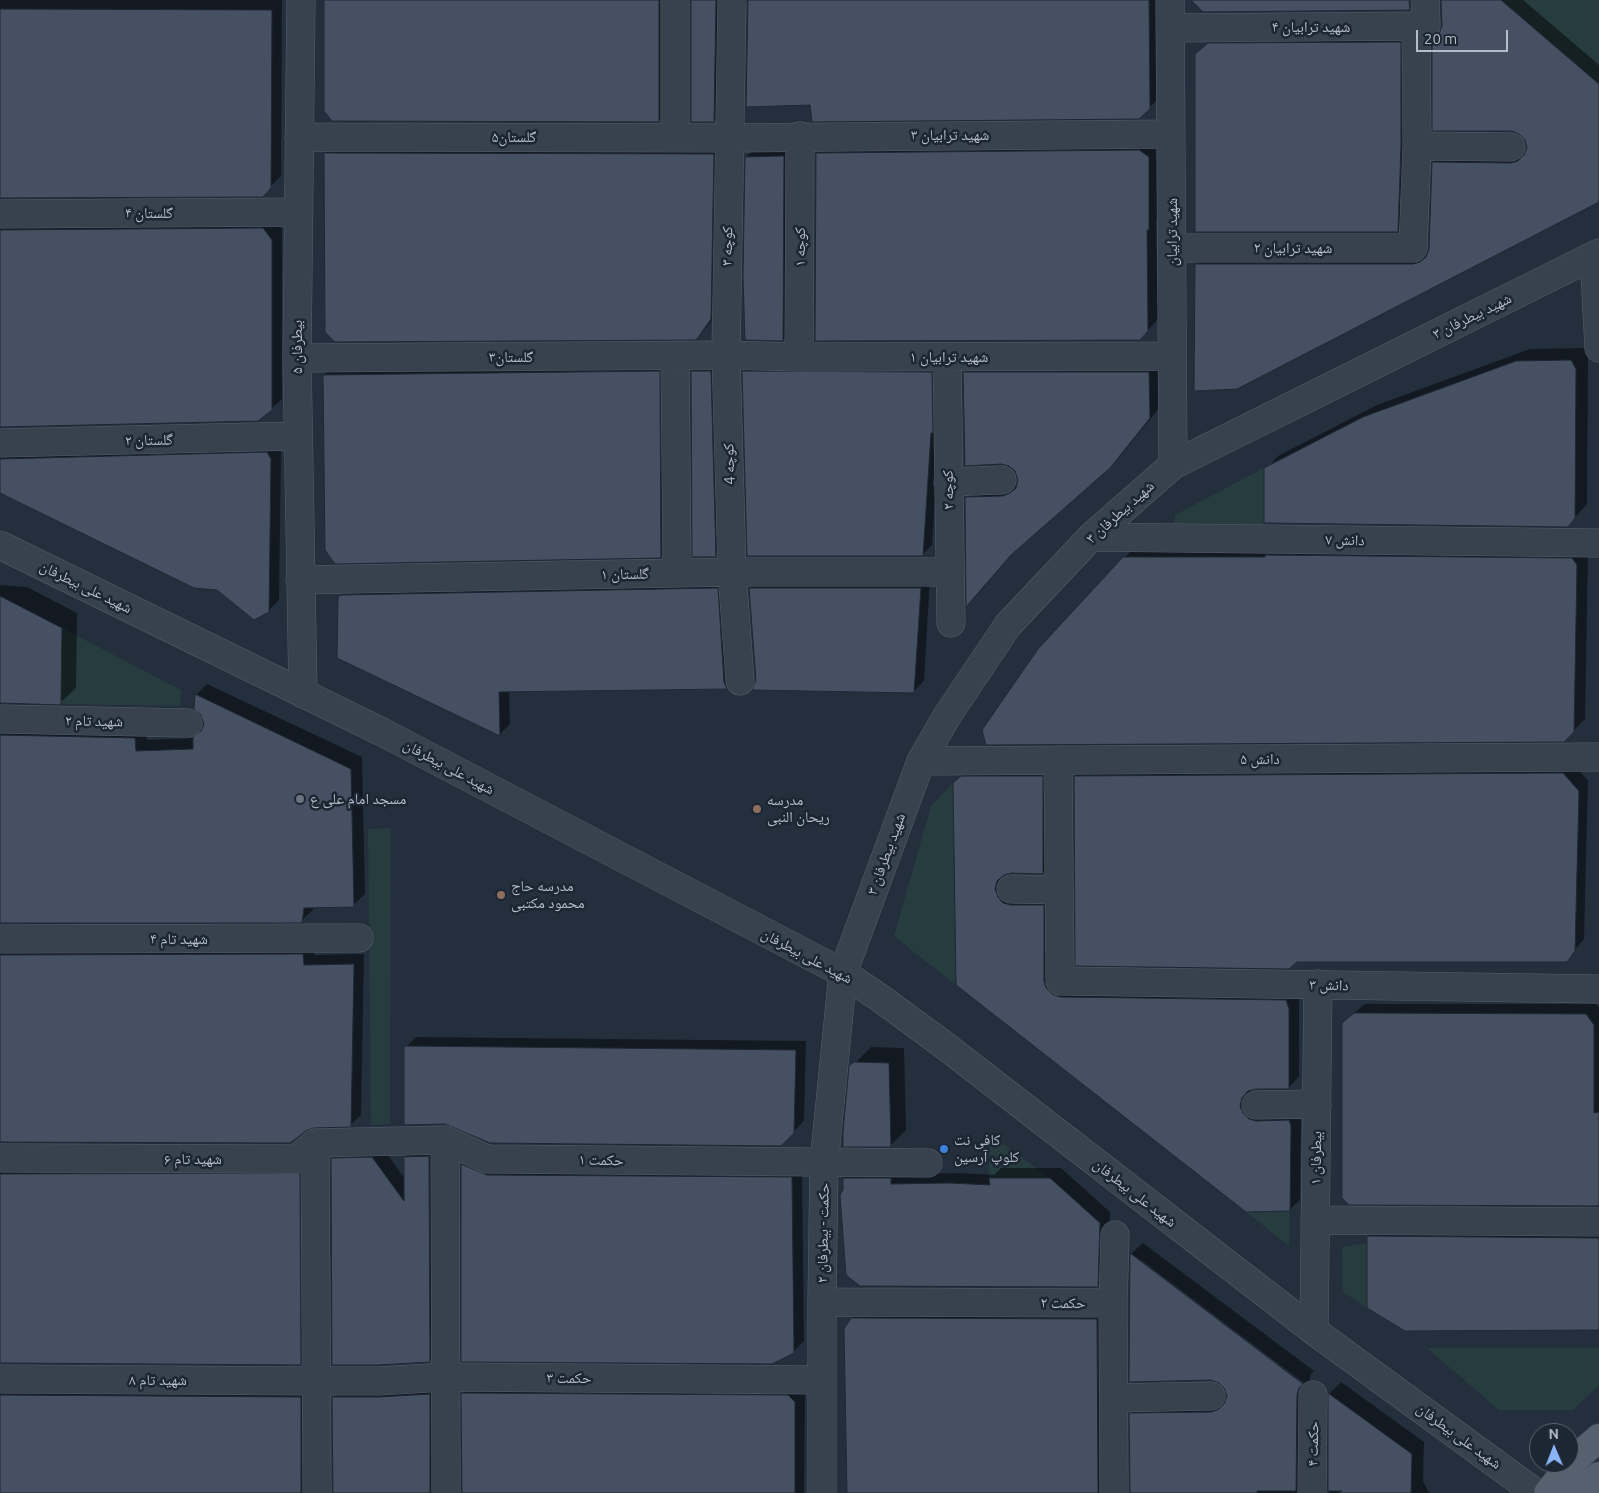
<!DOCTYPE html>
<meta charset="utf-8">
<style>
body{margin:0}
#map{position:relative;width:1599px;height:1493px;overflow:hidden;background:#242f3e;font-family:Ubuntu,sans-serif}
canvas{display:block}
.north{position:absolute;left:1529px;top:1423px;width:50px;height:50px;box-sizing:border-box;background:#1d2633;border:1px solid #59626f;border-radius:50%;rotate:359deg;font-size:14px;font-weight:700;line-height:20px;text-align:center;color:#b4bcc9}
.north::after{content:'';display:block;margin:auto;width:18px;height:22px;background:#8ab4f8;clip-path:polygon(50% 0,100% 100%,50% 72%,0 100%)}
.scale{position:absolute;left:1416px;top:30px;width:92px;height:22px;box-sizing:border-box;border:2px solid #b4bcc9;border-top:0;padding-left:6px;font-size:15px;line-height:18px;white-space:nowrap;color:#b4bcc9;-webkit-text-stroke:4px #1d2633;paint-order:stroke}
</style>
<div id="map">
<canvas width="1599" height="1493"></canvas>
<div class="north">N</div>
<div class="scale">20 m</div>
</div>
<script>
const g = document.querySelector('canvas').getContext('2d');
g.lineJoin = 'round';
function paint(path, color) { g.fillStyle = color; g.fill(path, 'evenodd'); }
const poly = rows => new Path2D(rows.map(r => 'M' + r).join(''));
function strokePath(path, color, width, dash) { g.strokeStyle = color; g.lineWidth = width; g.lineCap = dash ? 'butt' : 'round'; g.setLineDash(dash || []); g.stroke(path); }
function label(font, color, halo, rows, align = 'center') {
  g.font = font + ' Ubuntu,"Noto Naskh Arabic",sans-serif'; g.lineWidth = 5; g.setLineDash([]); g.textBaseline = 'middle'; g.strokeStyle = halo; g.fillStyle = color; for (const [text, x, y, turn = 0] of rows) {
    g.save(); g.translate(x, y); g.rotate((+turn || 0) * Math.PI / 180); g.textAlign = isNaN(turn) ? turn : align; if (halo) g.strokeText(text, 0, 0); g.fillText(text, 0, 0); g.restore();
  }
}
paint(poly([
 [1500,0,1599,0,1599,84],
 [1264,468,1264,528,1175,528,1175,515],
 [62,628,181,690,180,706,61,704],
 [953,783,956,985,894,936,931,806],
 [391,828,390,1124,371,1125,368,829],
 [988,1133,1050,1178,989,1178],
 [1290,1211,1289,1246,1246,1212],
 [1367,1243,1367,1308,1343,1292,1342,1247],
 [1427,1348,1599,1348,1599,1385,1573,1410,1499,1410]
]), '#263c3f');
paint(poly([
 [0,0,282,0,281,176,262,195,0,197],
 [325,0,669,0,669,111,659,121],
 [692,0,726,0,724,111,714,121],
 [749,0,1159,0,1160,97,1149,108,811,104],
 [1196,0,1418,0,1409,9],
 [1442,0,1523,0,1599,65,1599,200,1236,388,1196,264,1207,254,1429,253,1433,162,1444,152,1526,152,1528,147,1525,138,1441,33,1443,26],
 [1410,32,1408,221,1397,231,1196,54,1220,34],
 [335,143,724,144,721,308,706,328,695,338,325,153],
 [827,143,1159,146,1159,218,1156,221,1158,319,1140,339,817,153],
 [757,147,794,147,793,329,783,340,746,157],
 [0,215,273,218,282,229,282,399,271,409,0,426],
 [1584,348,1588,356,1587,504,1567,526,1266,469,1278,456,1377,405,1530,349],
 [669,361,671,546,661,556,324,375,334,365],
 [702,361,721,361,726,545,715,555,692,371],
 [754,361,941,362,940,424,932,545,922,555,743,372],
 [974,362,1159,362,1160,407,1120,456,1016,549,977,595,967,498,977,487,1014,486,1018,485,1019,480,1016,471,964,373],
 [0,444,281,449,279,600,268,611,0,492],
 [1136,546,1588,553,1585,719,1573,731,1124,558],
 [727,578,736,678,726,688,509,691,510,724,500,734,338,657,339,597,350,587],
 [760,578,930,578,924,681,913,692,757,680,750,588],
 [0,585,27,587,77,613,76,688,60,703,0,702],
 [207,684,362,757,365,894,353,905,313,906,313,910,301,921,0,922,0,718,146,727,147,740,194,738,203,729,205,724,196,695],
 [1573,763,1588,781,1584,939,1566,960,1297,961,1075,776,1085,766],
 [1052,766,1053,863,1043,873,1011,872,1006,873,1005,878,1053,896,1054,970,1299,998,1299,1077,1288,1088,1256,1088,1251,1089,1250,1095,1301,1116,1300,1200,1289,1210,957,985,954,784,965,773],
 [0,939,313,944,314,955,364,954,361,1115,350,1125,0,1141],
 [1365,1004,1596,1004,1599,1007,1599,1205,1354,1013],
 [416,1037,806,1041,804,1121,780,1145,406,1047],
 [871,1047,904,1048,906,1130,890,1146,851,1067],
 [439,1146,440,1351,429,1361,332,1159,342,1148,383,1148,405,1179,405,1157,415,1147],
 [472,1155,802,1168,804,1341,793,1352,462,1165],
 [0,1159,309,1164,310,1354,300,1364,0,1362],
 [855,1168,901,1174,960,1173,994,1175,1001,1168,1061,1168,1110,1212,1108,1276,1097,1286,845,1190,844,1178],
 [1378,1226,1599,1228,1599,1329,1368,1236],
 [1143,1243,1314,1371,1311,1374,1308,1386,1141,1260,1141,1263,1307,1388,1314,1493,1131,1493,1130,1414,1142,1402,1224,1400,1227,1400,1228,1396,1225,1387,1220,1381,1211,1379,1130,1381,1131,1254],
 [863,1307,1109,1307,1116,1493,848,1493,852,1318],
 [1341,1382,1424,1442,1423,1481,1429,1493,1329,1493,1329,1394],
 [473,1383,805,1391,804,1493,463,1493,463,1393],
 [0,1384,311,1387,316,1493,0,1493],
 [440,1384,445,1493,334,1493,333,1397,344,1387]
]), '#0007');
const building = poly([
 [324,0,659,0,659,122,332,121,324,111,324,0],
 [691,0,716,0,714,122,691,122,691,0],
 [748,0,1149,0,1150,109,1139,119,812,122,810,105,746,107,748,0],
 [1191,0,1409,0,1410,10,1203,12,1191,0],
 [1441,0,1501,0,1599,84,1599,202,1237,389,1194,391,1195,264,1413,264,1420,262,1426,257,1429,249,1432,162,1511,163,1518,161,1524,155,1527,148,1525,140,1519,134,1512,131,1432,131,1432,40,1439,34,1442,26,1441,0],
 [0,9,272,10,271,188,263,197,0,198,0,9],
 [1401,42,1401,146,1398,232,1195,232,1195,54,1208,43,1401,42],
 [1139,150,1149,157,1149,230,1147,230,1148,331,1140,340,815,341,816,153,1139,150],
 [324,153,714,154,711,319,696,340,335,342,325,332,324,153],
 [784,156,783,341,745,340,743,277,745,157,784,156],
 [263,228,272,240,272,410,258,421,0,427,0,230,263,228],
 [1571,360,1576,369,1575,518,1568,527,1264,523,1264,468,1363,417,1516,361,1571,360],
 [660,371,661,558,335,564,325,550,323,375,660,371],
 [691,371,711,371,716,557,692,557,691,371],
 [742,371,932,372,933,433,931,433,923,556,747,556,742,371],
 [963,372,1149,372,1150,418,1110,468,1011,555,966,607,965,497,1003,496,1010,493,1016,488,1018,480,1015,471,1009,466,1001,464,965,466,963,372],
 [267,452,271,459,269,612,254,620,217,590,194,588,0,493,0,459,267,452],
 [1265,555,1572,558,1577,565,1574,732,1564,742,986,745,982,730,1038,649,1123,557,1265,557,1265,555],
 [718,588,724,682,727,689,499,692,500,736,337,658,338,597,341,595,718,588],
 [749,588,921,588,914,693,752,690,756,680,749,588],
 [0,596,62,628,61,705,0,703,0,596],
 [195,694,351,769,354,907,304,908,302,923,0,923,0,735,135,738,136,751,193,749,193,737,201,731,204,724,201,715,194,709,195,694],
 [1563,773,1579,791,1575,951,1567,962,1297,962,1289,969,1075,966,1074,776,1563,773],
 [961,776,1043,776,1043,874,1011,873,1004,875,997,881,995,889,998,897,1003,903,1011,905,1044,905,1044,981,1046,988,1052,994,1060,997,1286,1000,1289,1009,1289,1089,1256,1089,1248,1091,1242,1098,1240,1106,1243,1113,1249,1119,1256,1121,1289,1120,1291,1126,1290,1211,1246,1212,956,985,953,783,961,776],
 [303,954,304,965,354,964,351,1127,314,1128,307,1130,290,1143,0,1142,0,955,303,954],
 [1354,1013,1586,1014,1594,1025,1594,1113,1599,1112,1599,1206,1349,1205,1342,1198,1342,1023,1354,1013],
 [404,1046,796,1050,794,1133,781,1146,490,1143,445,1124,404,1125,404,1046],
 [854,1062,889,1063,891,1147,843,1147,843,1132,849,1066,854,1062],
 [429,1156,430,1362,378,1365,332,1365,331,1158,372,1157,404,1201,404,1157,429,1156],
 [461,1164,487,1175,792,1177,794,1353,772,1364,461,1362,461,1164],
 [300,1173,301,1365,0,1363,0,1174,300,1173],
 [843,1178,891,1178,891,1184,949,1183,990,1185,989,1178,1050,1178,1100,1223,1098,1287,860,1286,846,1275,840,1195,843,1190,843,1178],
 [1367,1236,1599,1238,1599,1330,1405,1331,1367,1308,1367,1236],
 [1130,1253,1303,1384,1299,1388,1297,1395,1296,1491,1257,1491,1257,1493,1130,1493,1129,1413,1212,1412,1219,1409,1224,1404,1227,1396,1224,1388,1219,1383,1211,1380,1129,1382,1130,1253],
 [851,1318,1097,1319,1098,1493,847,1493,844,1329,851,1318],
 [461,1393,788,1395,795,1402,795,1493,462,1493,461,1393],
 [1328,1393,1412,1454,1411,1493,1339,1493,1342,1491,1328,1491,1328,1393],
 [430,1394,430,1493,333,1493,332,1397,379,1397,430,1394],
 [0,1395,301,1397,301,1493,0,1493,0,1395]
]);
paint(building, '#455162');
strokePath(building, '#1f2835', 1);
const minor = poly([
 [301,0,297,358,303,694],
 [675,0,675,137],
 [732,0,726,355,732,572,740,681],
 [1170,0,1173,465],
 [1170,28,1426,26,1425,0],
 [299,137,729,138,1171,134],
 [1417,146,1511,147],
 [0,214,299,212],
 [1172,248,1413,248,1417,146,1416,26],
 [1594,256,1599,348],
 [675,356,677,573],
 [799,357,800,136],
 [947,357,951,623],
 [297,358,726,355,799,357,1172,356],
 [0,443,297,436],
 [948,482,1002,480],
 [1091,537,1599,543],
 [0,545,382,732,843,973,880,998,944,1045,1314,1331,1536,1493],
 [300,580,732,572,950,572],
 [0,719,188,723],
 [1058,760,1060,981,1599,989],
 [921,761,1599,757],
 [1011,889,1059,890],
 [0,939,359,938],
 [1256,1105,1317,1104],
 [445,1140,446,1493],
 [315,1143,317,1493],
 [0,1158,296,1159,315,1143,445,1140,487,1159,928,1163],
 [1315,1220,1599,1222],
 [822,1302,1113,1303,1114,1493],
 [1113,1303,1115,1235],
 [1314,1331,1318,984],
 [0,1379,316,1381,378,1381,446,1377,822,1380],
 [1114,1398,1211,1396],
 [822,1493,822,1302,824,1163,843,973,921,761,947,716,1008,625,1091,537,1173,465,1599,253],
 [1312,1493,1313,1395]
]);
const major = poly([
 [1548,1493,1576,1458,1599,1438],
 [1558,1493,1594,1480,1599,1476]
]);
strokePath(minor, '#565f6c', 29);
strokePath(major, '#414a57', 29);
strokePath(minor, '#38414e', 28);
strokePath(major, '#56606e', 28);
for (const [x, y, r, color] of [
 [300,799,5,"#6b7280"],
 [757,809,5,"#8d6e63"],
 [501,895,5,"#8d6e63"],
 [944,1149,5,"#3f7fe0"]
]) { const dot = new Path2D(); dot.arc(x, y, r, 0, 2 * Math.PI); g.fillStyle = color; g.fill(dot); strokePath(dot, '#1d2633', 2); }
label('15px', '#b4bcc9', '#1d2633', [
 ["شهید ترابیان ۴",1311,27],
 ["شهید ترابیان ۳",950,135],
 ["گلستان۵",514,137],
 ["گلستان ۴",149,213],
 ["شهید ترابیان",1172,232,-90],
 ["کوچه ۳",727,246,-89],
 ["کوچه ۱",800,247,-90],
 ["شهید ترابیان ۲",1293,248],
 ["شهید بیطرفان ۳",1472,316,-26],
 ["بیطرفان ۵",297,347,-90],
 ["گلستان۳",511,357],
 ["شهید ترابیان ۱",949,357],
 ["گلستان ۲",149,440,-1],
 ["کوچه 4",729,464,-92],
 ["کوچه ۲",948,490,-91],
 ["شهید بیطرفان ۳",1120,512,-42],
 ["دانش ۷",1345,540,1],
 ["گلستان ۱",625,574,-1],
 ["شهید علی بیطرفان",86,587,26],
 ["شهید تام ۲",94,721,1],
 ["دانش ۵",1260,759],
 ["شهید علی بیطرفان",449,767,28],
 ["شهید بیطرفان ۳",886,854,-70],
 ["شهید تام ۴",179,939],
 ["شهید علی بیطرفان",807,956,28],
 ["دانش ۳",1329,985,1],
 ["بیطرفان ۱",1316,1158,-89],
 ["شهید تام ۶",193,1159],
 ["حکمت ۱",601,1160,1],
 ["شهید علی بیطرفان",1135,1193,38],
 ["حکمت - بیطرفان ۲",823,1233,-89],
 ["حکمت ۲",1063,1303],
 ["حکمت ۳",569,1378],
 ["شهید تام ۸",158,1380],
 ["شهید علی بیطرفان",1459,1436,36],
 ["حکمت ۴",1313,1444,-89]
]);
label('15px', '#b4bcc9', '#1d2633', [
 ["مسجد امام علی ع",310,799],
 ["مدرسه",767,800],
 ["ریحان النبی",767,817],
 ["مدرسه حاج",511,886],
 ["محمود مکتبی",511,903],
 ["کافی نت",954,1140],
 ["کلوپ آرسین",954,1157]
], 'left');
</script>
